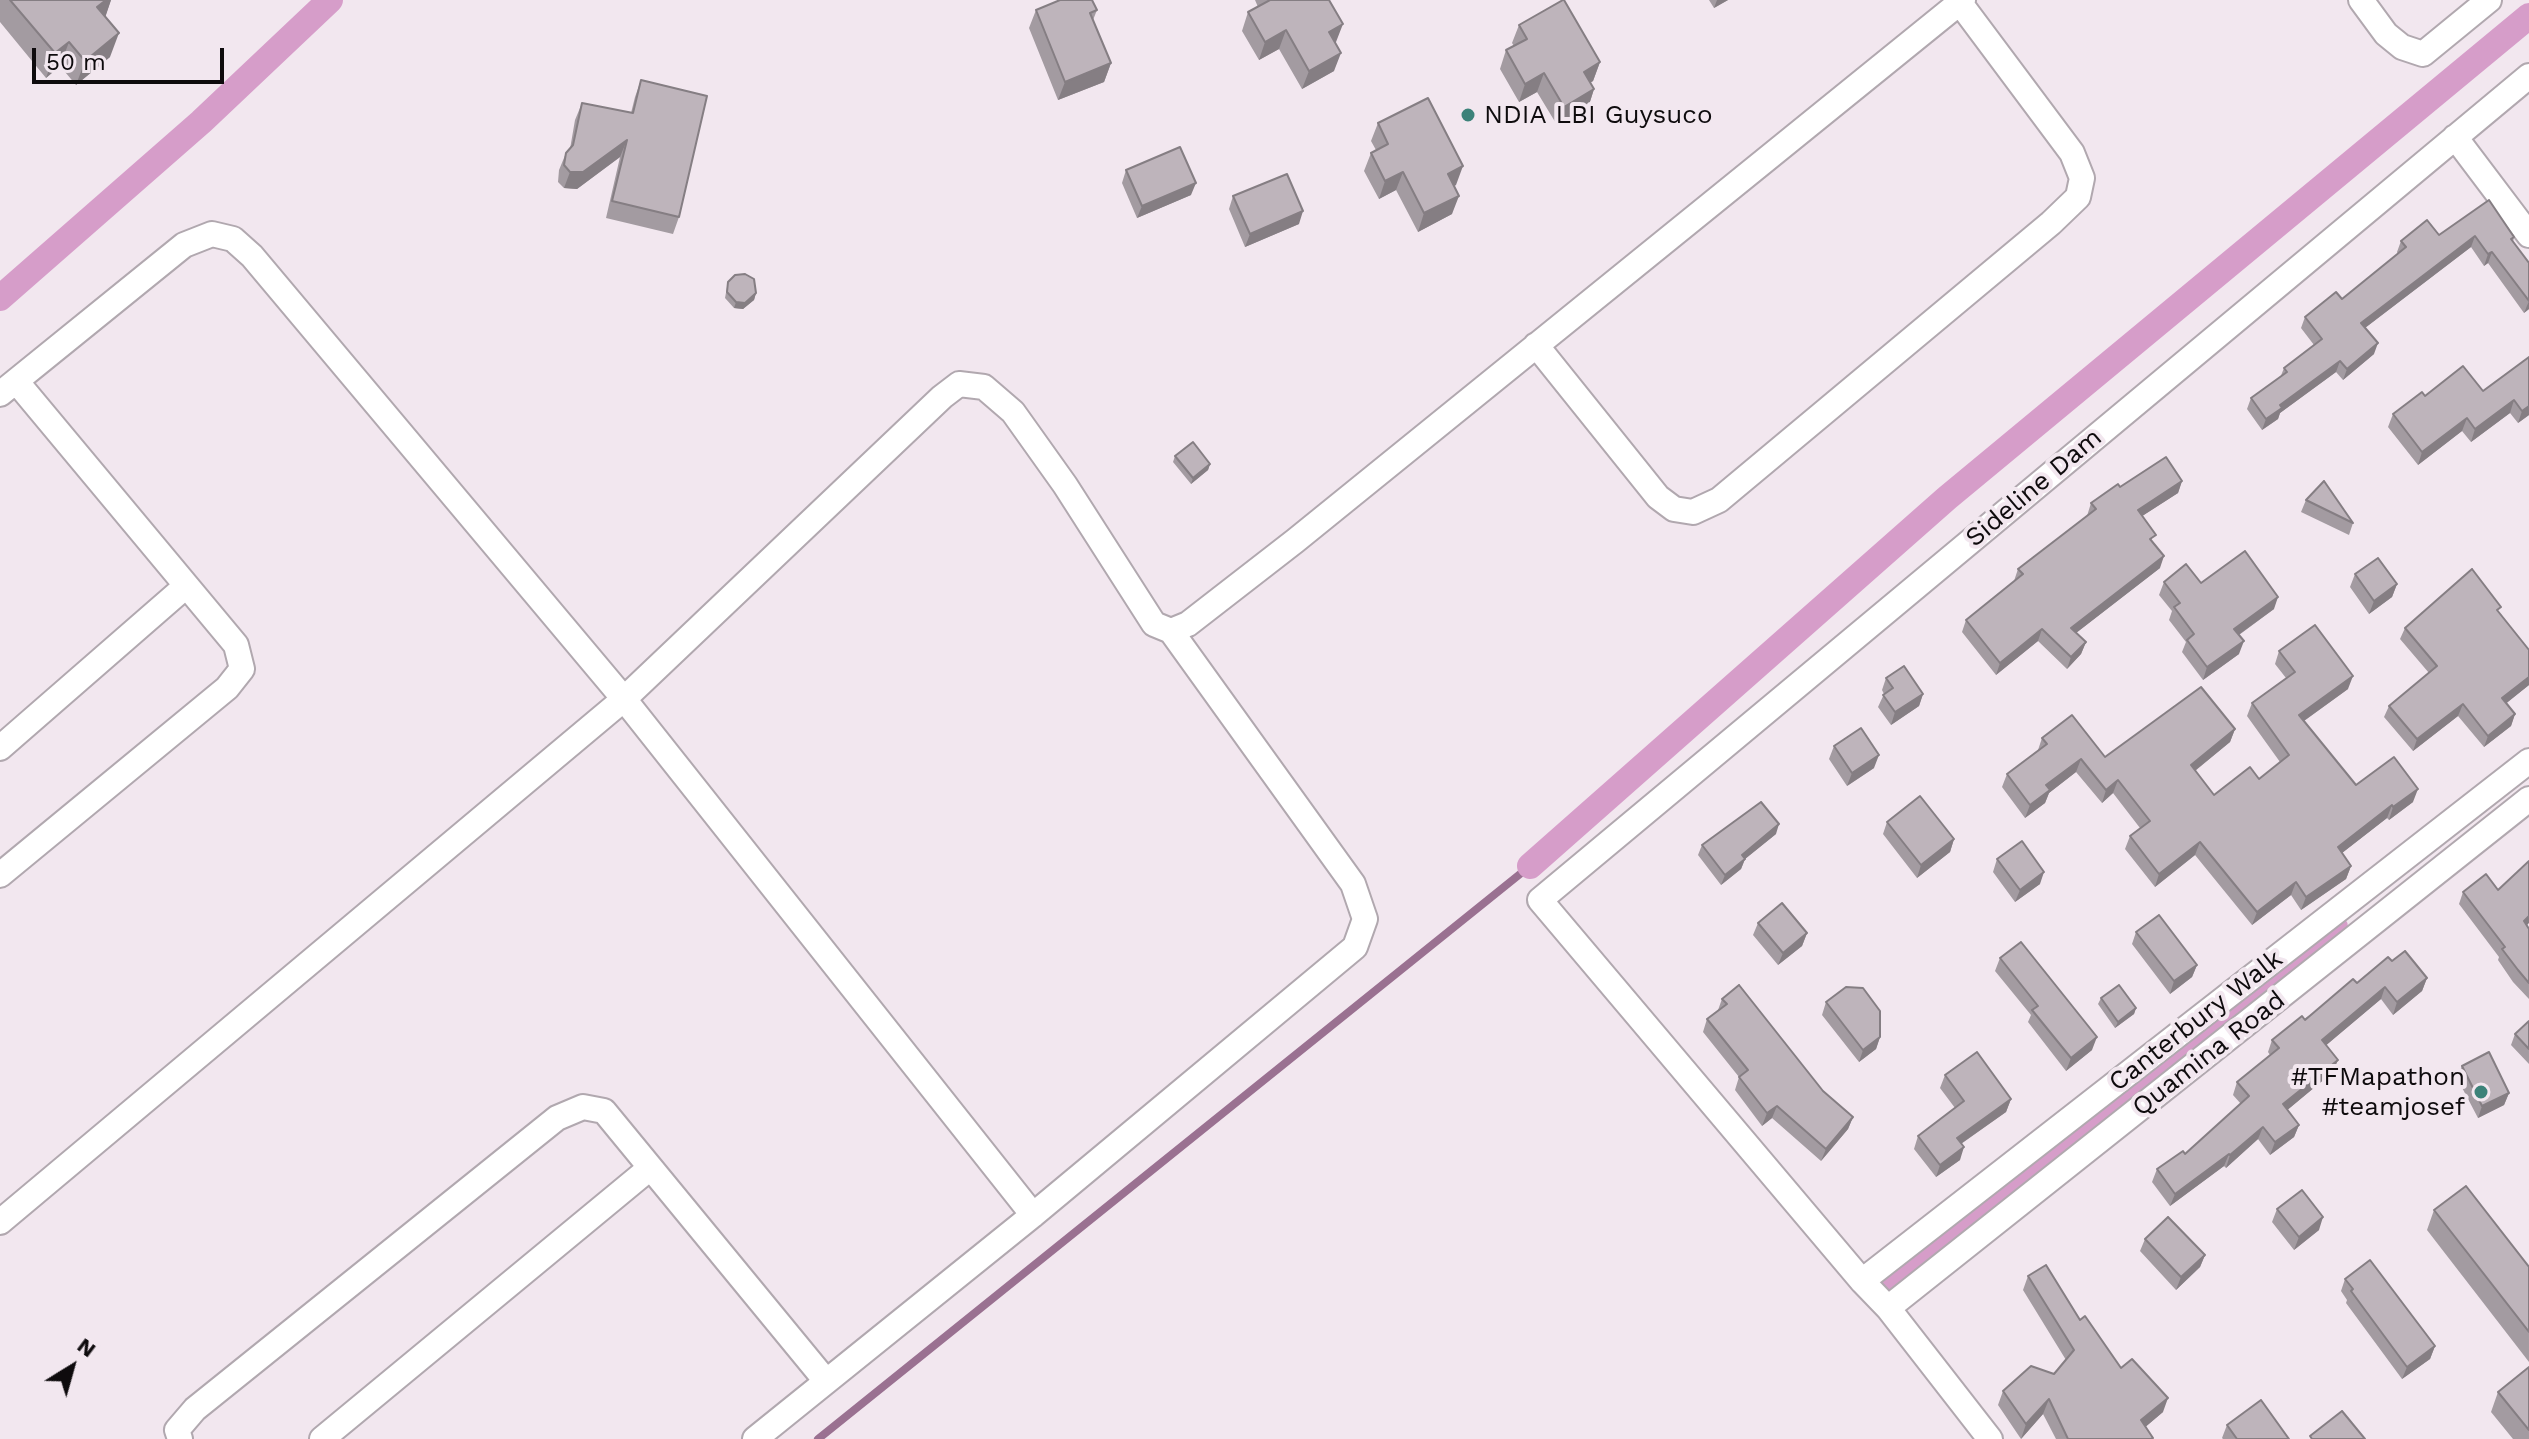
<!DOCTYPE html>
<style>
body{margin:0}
#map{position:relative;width:2529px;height:1439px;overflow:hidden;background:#f2e7ef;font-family:"Work Sans",sans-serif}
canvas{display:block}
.north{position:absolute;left:32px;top:1327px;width:80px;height:80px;-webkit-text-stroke:6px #f2e7ef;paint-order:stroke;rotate:37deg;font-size:22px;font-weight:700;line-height:32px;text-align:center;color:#0e0b0d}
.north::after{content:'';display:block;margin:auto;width:28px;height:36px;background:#0e0b0d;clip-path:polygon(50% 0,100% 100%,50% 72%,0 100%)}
.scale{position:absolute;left:32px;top:48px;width:192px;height:36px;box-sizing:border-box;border:4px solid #0e0b0d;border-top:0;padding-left:10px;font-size:24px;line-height:28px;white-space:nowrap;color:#0e0b0d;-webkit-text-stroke:6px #f2e7ef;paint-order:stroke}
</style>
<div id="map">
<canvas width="2529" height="1439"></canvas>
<div class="north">N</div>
<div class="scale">50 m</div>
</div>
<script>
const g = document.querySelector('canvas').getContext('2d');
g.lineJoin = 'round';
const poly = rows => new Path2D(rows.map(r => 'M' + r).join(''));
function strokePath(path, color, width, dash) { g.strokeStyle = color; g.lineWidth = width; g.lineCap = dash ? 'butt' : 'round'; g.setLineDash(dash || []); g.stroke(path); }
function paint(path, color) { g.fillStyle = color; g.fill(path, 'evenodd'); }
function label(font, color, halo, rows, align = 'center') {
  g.font = font + ' "Work Sans",sans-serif'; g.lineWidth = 8; g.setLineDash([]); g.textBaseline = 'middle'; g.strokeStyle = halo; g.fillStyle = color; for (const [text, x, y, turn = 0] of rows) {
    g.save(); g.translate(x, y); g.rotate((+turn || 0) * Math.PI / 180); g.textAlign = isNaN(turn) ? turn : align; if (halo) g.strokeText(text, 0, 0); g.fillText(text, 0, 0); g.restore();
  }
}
strokePath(poly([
 [818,1439,1530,866]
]), '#9a7191', 8);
strokePath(poly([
 [0,298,201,122,330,0],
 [1530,866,1947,498,2529,16],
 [1878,1290,2335,927]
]), '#d69dc9', 26);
const minor = poly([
 [2361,0,2386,34,2402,47,2423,54,2489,0],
 [2455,137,2529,235],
 [1536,345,1658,497,1674,509,1693,512,1719,500,2051,223,2078,197,2082,178,2072,153,1960,3],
 [0,394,184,245,212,234,233,239,252,256,624,699,1033,1215],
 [0,748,186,586],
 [0,875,227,688,242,669,236,645,16,381],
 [0,1222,624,699,942,397,959,384,984,387,1013,412,1065,485,1154,624,1171,631,1188,624,1295,541,1963,0],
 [1862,1281,2529,761],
 [1888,1308,2529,799],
 [180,1439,177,1430,195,1409,557,1118,583,1107,604,1111,826,1381],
 [322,1439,650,1168],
 [755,1439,1033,1215,1355,947,1365,919,1353,884,1171,631],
 [1990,1439,1888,1308,1862,1281,1540,900,2529,76]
]);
strokePath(minor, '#b1a8af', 28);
strokePath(minor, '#fff', 24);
paint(poly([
 [0,0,111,0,105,17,110,57,76,85,60,66,46,78,0,22],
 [1255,0,1329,0,1336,42,1334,71,1302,89,1279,49,1259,60,1242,31,1248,12,1258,7],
 [1709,0,1728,0,1714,8],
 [1036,10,1097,10,1093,20,1111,63,1104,82,1058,100,1029,28],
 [1519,25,1600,62,1593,81,1590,83,1594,89,1588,108,1557,125,1537,92,1519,102,1500,69,1506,50,1514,46,1512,43],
 [641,80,679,217,673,234,606,218,620,157,577,189,564,188,558,182,559,170,566,153,570,149,575,120,582,103,631,113,635,97],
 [1378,123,1456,185,1454,186,1452,214,1418,232,1396,190,1379,199,1364,171,1371,153,1376,150,1371,141],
 [1126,170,1191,195,1137,218,1122,183],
 [1233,196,1299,224,1245,247,1229,209],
 [2439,235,2514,237,2513,242,2529,263,2529,309,2524,313,2488,263,2484,266,2471,247,2365,328,2374,354,2343,380,2336,372,2280,413,2278,419,2262,430,2247,409,2251,398,2280,378,2284,368,2314,345,2301,328,2305,317,2342,299,2398,254,2397,252,2401,241],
 [728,282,756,293,754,300,743,309,734,308,725,298],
 [2529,357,2529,415,2518,423,2510,413,2471,442,2462,431,2418,465,2388,427,2393,414,2425,396,2483,391],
 [1175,456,1210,464,1208,470,1191,484,1173,462],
 [2182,481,2178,493,2142,516,2153,543,2160,568,2076,633,2086,642,2081,654,2067,669,2038,641,1996,675,1962,632,1966,620,2014,581,2018,569,2087,516,2091,503,2120,487],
 [2306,500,2353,523,2349,535,2301,512],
 [2355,574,2397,584,2392,597,2369,614,2350,587],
 [2164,582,2201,583,2274,609,2239,635,2239,654,2203,680,2182,652,2186,642,2169,620,2172,611,2159,595],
 [2499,612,2529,685,2506,703,2515,714,2511,726,2484,747,2458,716,2413,751,2384,717,2389,706,2429,673,2400,639,2405,628],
 [2279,651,2348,689,2304,721,2356,785,2413,802,2389,820,2387,818,2342,853,2351,866,2346,879,2301,910,2291,895,2252,925,2195,855,2155,887,2125,849,2130,836,2140,828,2113,793,2102,803,2076,772,2049,793,2045,803,2025,818,2002,787,2007,774,2038,750,2042,738,2105,757,2235,729,2230,742,2195,771,2214,795,2259,779,2280,762,2247,716,2252,703,2286,678,2275,664],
 [1886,678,1923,694,1919,706,1891,725,1878,707,1884,694,1882,690],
 [1834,746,1874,768,1847,786,1829,759],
 [1887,822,1954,839,1950,852,1917,878,1883,834],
 [1776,834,1745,859,1741,869,1721,885,1698,855,1702,845],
 [1997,859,2040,884,2015,902,1993,872],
 [2463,892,2527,926,2529,929,2529,999,2513,982,2498,960,2499,957,2459,904],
 [1758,923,1807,933,1802,946,1778,965,1753,935],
 [2136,932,2197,965,2192,977,2170,994,2132,944],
 [2000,958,2092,1050,2066,1071,2028,1022,2031,1015,1995,971],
 [2392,961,2427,978,2422,991,2393,1015,2381,999,2326,1045,2333,1072,2287,1110,2299,1125,2294,1137,2270,1155,2258,1139,2226,1168,2224,1166,2170,1206,2152,1182,2157,1169,2185,1154,2241,1104,2233,1095,2237,1082,2270,1055,2268,1052,2272,1040],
 [2101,998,2136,1008,2134,1014,2115,1028,2098,1004],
 [1722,999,1823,1091,1853,1117,1848,1129,1821,1161,1772,1118,1762,1126,1735,1090,1739,1077,1703,1032,1707,1019,1718,1010],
 [1826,1002,1880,1037,1876,1049,1859,1062,1822,1015],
 [2529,1021,2529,1064,2511,1045,2515,1034],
 [2462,1066,2509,1093,2504,1105,2478,1118,2457,1078],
 [1945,1075,2011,1099,2006,1112,1961,1144,1960,1160,1936,1177,1914,1149,1918,1136,1955,1108,1940,1088],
 [2277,1209,2319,1230,2294,1250,2272,1222],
 [2434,1210,2529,1267,2529,1362,2427,1230],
 [2145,1239,2205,1255,2200,1267,2176,1290,2140,1251],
 [2028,1276,2080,1320,2121,1368,2163,1412,2145,1427,2152,1439,2056,1439,2043,1414,2021,1439,1998,1405,2003,1391,2054,1374,2066,1360,2023,1290],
 [2345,1279,2435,1346,2430,1359,2402,1379,2346,1303,2347,1300,2341,1291],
 [2529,1367,2529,1439,2513,1439,2491,1412,2498,1392],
 [2227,1425,2289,1439,2223,1439,2222,1438]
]), '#a39ba1');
paint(poly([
 [106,0,111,0,105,18,97,7],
 [1717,0,1728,0,1714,8],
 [1343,24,1336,42,1322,50,1329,32],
 [1286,30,1279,49,1259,60,1265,42],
 [119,33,110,57,76,85,85,61],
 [69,42,60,66,46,78,55,53],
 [1341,53,1334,71,1302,89,1309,71],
 [1600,62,1593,81,1577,90,1584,72],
 [1111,63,1104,82,1058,100,1065,82],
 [1544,73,1537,92,1519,102,1525,84],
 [1594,89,1588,108,1557,125,1564,107],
 [627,140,620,157,577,189,564,188,570,172],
 [1463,166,1456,185,1441,192,1448,174],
 [1403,172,1396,190,1379,199,1385,181],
 [1196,183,1191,195,1137,218,1142,206],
 [1459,196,1452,214,1418,232,1424,213],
 [1303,211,1299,224,1245,247,1250,234],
 [2475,236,2471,247,2357,334,2361,323],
 [2492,252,2488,263,2484,266,2488,254],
 [756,293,754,300,743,309,734,308,736,302],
 [2529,301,2529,309,2524,313],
 [2378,343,2374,354,2343,380,2347,369],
 [2340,361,2336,372,2280,413,2278,419,2262,430,2266,419,2280,405],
 [2514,400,2510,413,2471,442,2475,429],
 [2529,406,2529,415,2518,423,2522,411],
 [2467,418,2462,431,2418,465,2422,452],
 [1210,464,1208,470,1191,484,1193,478],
 [2182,481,2178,493,2133,522,2138,510],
 [2164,556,2160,568,2067,640,2071,628],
 [2397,584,2392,597,2369,614,2374,601],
 [2278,597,2274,609,2230,641,2234,629],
 [2042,629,2038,641,1996,675,2000,663],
 [2244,641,2239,654,2203,680,2207,667],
 [2086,642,2081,654,2067,669,2071,657],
 [2353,676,2348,689,2294,728,2299,715],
 [2529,677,2529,685,2498,710,2502,698],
 [1923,694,1919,706,1891,725,1895,712],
 [2463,704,2458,716,2413,751,2417,739],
 [2515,714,2511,726,2484,747,2488,736],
 [2235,729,2230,742,2186,778,2191,765],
 [1879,755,1874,768,1847,786,1852,773],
 [2081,759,2076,772,2049,793,2045,803,2025,818,2030,805,2046,785],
 [2118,780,2113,793,2102,803,2106,790],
 [2418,789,2413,802,2389,820,2393,807],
 [2392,805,2387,818,2333,860,2338,847],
 [1779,824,1776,834,1745,859,1741,869,1721,885,1725,875,1742,855],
 [1954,839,1950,852,1917,878,1921,865],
 [2200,842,2195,855,2155,887,2159,874],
 [2351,866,2346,879,2301,910,2306,897],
 [2044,872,2040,884,2015,902,2020,890],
 [2296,882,2291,895,2252,925,2257,912],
 [2529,916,2529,923,2519,933,2524,921],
 [1807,933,1802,946,1778,965,1783,953],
 [2197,965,2192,977,2170,994,2174,981],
 [2427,978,2422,991,2393,1015,2397,1002],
 [2385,987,2381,999,2317,1053,2322,1040],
 [2136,1008,2134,1014,2115,1028,2118,1022],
 [1880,1037,1876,1049,1859,1062,1863,1050],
 [2097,1037,2092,1050,2066,1071,2071,1058],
 [2338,1060,2333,1072,2279,1117,2283,1104],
 [2509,1093,2504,1105,2478,1118,2482,1106],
 [2011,1099,2006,1112,1952,1150,1957,1138],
 [1777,1106,1772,1118,1762,1126,1767,1113],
 [1853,1117,1848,1129,1821,1161,1826,1149],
 [2299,1125,2294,1137,2270,1155,2275,1142],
 [2263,1127,2258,1139,2226,1168,2230,1155],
 [1964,1147,1960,1160,1936,1177,1940,1165],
 [2229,1154,2224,1166,2170,1206,2175,1194],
 [2323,1217,2319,1230,2294,1250,2299,1237],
 [2205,1255,2200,1267,2176,1290,2181,1277],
 [2435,1346,2430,1359,2402,1379,2407,1367],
 [2168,1398,2163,1412,2136,1435,2141,1420],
 [2049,1399,2043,1414,2021,1439,2026,1424]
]), '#857e83');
const building = poly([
 [10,0,106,0,97,7,119,33,85,61,69,42,55,53,10,0],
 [1060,0,1092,0,1097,10,1090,13,1111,63,1065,82,1036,10,1060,0],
 [1270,0,1329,0,1343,24,1329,32,1341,53,1309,71,1286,30,1265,42,1248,12,1270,0],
 [1563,0,1564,0,1600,62,1584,72,1594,89,1564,107,1544,73,1525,84,1506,50,1527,39,1519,25,1563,0],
 [641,80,707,96,679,217,612,201,627,140,583,172,570,172,564,165,566,153,573,145,582,103,633,113,641,80],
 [1428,98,1463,166,1448,174,1459,196,1424,213,1403,172,1385,181,1371,153,1388,144,1378,123,1428,98],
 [1180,147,1196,183,1142,206,1126,170,1180,147],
 [1287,174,1303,211,1250,234,1233,196,1287,174],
 [2489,200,2514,237,2511,239,2529,263,2529,301,2492,252,2488,254,2475,236,2361,323,2378,343,2347,369,2340,361,2280,405,2282,408,2266,419,2251,398,2287,372,2284,368,2322,339,2305,317,2336,292,2342,299,2406,247,2401,241,2427,220,2439,235,2489,200],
 [745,274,754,279,756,293,745,303,736,302,727,292,728,282,735,275,745,274],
 [2529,357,2529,406,2522,411,2514,400,2475,429,2467,418,2422,452,2393,414,2422,392,2425,396,2463,366,2483,391,2529,357],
 [1193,442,1210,464,1193,478,1175,456,1193,442],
 [2166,457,2182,481,2138,510,2156,535,2150,539,2164,556,2071,628,2086,642,2071,657,2042,629,2000,663,1966,620,2023,574,2018,569,2096,509,2091,503,2118,484,2120,487,2166,457],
 [2324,481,2353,523,2306,500,2324,481],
 [2245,551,2278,597,2234,629,2244,641,2207,667,2187,640,2194,634,2174,607,2180,603,2164,582,2186,564,2201,583,2245,551],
 [2378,558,2397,584,2374,601,2355,574,2378,558],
 [2472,569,2501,607,2497,610,2529,650,2529,677,2502,698,2515,714,2488,736,2463,704,2417,739,2389,706,2437,666,2405,628,2472,569],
 [2315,625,2353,676,2299,715,2356,785,2394,757,2418,789,2393,807,2392,805,2338,847,2351,866,2306,897,2296,882,2257,912,2200,842,2159,874,2130,836,2150,821,2118,780,2106,790,2081,759,2046,785,2050,790,2030,805,2007,774,2047,744,2042,738,2072,715,2105,757,2201,687,2235,729,2191,765,2214,795,2250,767,2259,779,2289,755,2252,703,2295,672,2279,651,2315,625],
 [1904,666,1923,694,1895,712,1883,695,1893,688,1886,678,1904,666],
 [1861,728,1879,755,1852,773,1834,746,1861,728],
 [1920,796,1954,839,1921,865,1887,822,1920,796],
 [1761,802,1779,824,1742,855,1745,859,1725,875,1702,845,1761,802],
 [2022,841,2044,872,2020,890,1997,859,2022,841],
 [2529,861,2529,916,2524,921,2529,929,2529,983,2518,970,2502,949,2505,947,2463,892,2486,874,2498,890,2529,861],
 [1782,903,1807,933,1783,953,1758,923,1782,903],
 [2159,915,2197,965,2174,981,2136,932,2159,915],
 [2021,942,2097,1037,2071,1058,2032,1010,2038,1006,2000,958,2021,942],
 [2405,951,2427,978,2397,1002,2385,987,2322,1040,2338,1060,2283,1104,2299,1125,2275,1142,2263,1127,2230,1155,2229,1154,2175,1194,2157,1169,2183,1151,2185,1154,2249,1096,2237,1082,2279,1048,2272,1040,2302,1016,2305,1020,2353,979,2357,983,2388,957,2392,961,2405,951],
 [1739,985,1823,1091,1853,1117,1826,1149,1777,1106,1767,1113,1739,1077,1748,1070,1707,1019,1727,1004,1722,999,1739,985],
 [2119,985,2136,1008,2118,1022,2101,998,2119,985],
 [1846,987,1863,988,1880,1011,1880,1037,1863,1050,1826,1002,1846,987],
 [2529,1021,2529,1049,2515,1034,2529,1021],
 [1977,1052,2011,1099,1957,1138,1964,1147,1940,1165,1918,1136,1964,1101,1945,1075,1977,1052],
 [2489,1052,2509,1093,2482,1106,2462,1066,2489,1052],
 [2466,1186,2529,1267,2529,1332,2434,1210,2466,1186],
 [2302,1190,2323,1217,2299,1237,2277,1209,2302,1190],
 [2168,1217,2205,1255,2181,1277,2145,1239,2168,1217],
 [2370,1260,2435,1346,2407,1367,2351,1291,2353,1289,2345,1279,2370,1260],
 [2046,1265,2080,1320,2085,1316,2121,1368,2132,1359,2168,1398,2141,1420,2153,1438,2151,1439,2068,1439,2049,1399,2026,1424,2003,1391,2031,1366,2054,1374,2074,1350,2028,1276,2046,1265],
 [2529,1367,2529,1430,2498,1392,2529,1367],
 [2261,1400,2289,1439,2237,1439,2227,1425,2261,1400],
 [2342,1411,2365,1439,2312,1439,2310,1436,2342,1411]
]);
paint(building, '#beb4bb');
strokePath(building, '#857e83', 2);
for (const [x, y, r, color] of [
 [1468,115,8,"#3c8279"],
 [2481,1092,8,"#3c8279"]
]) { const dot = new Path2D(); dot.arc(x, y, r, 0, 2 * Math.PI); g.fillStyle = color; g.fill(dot); strokePath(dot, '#f2e7ef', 3); }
label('26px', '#0e0b0d', '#f2e7ef', [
 ["NDIA LBI Guysuco",1484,115],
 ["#TFMapathon",2465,1077,"right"],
 ["#teamjosef",2465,1107,"right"]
], 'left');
label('26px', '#0e0b0d', '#f2e7ef', [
 ["Sideline Dam",2034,488,-40],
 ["Canterbury Walk",2196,1021,-38],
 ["Quamina Road",2209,1054,-38]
]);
</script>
